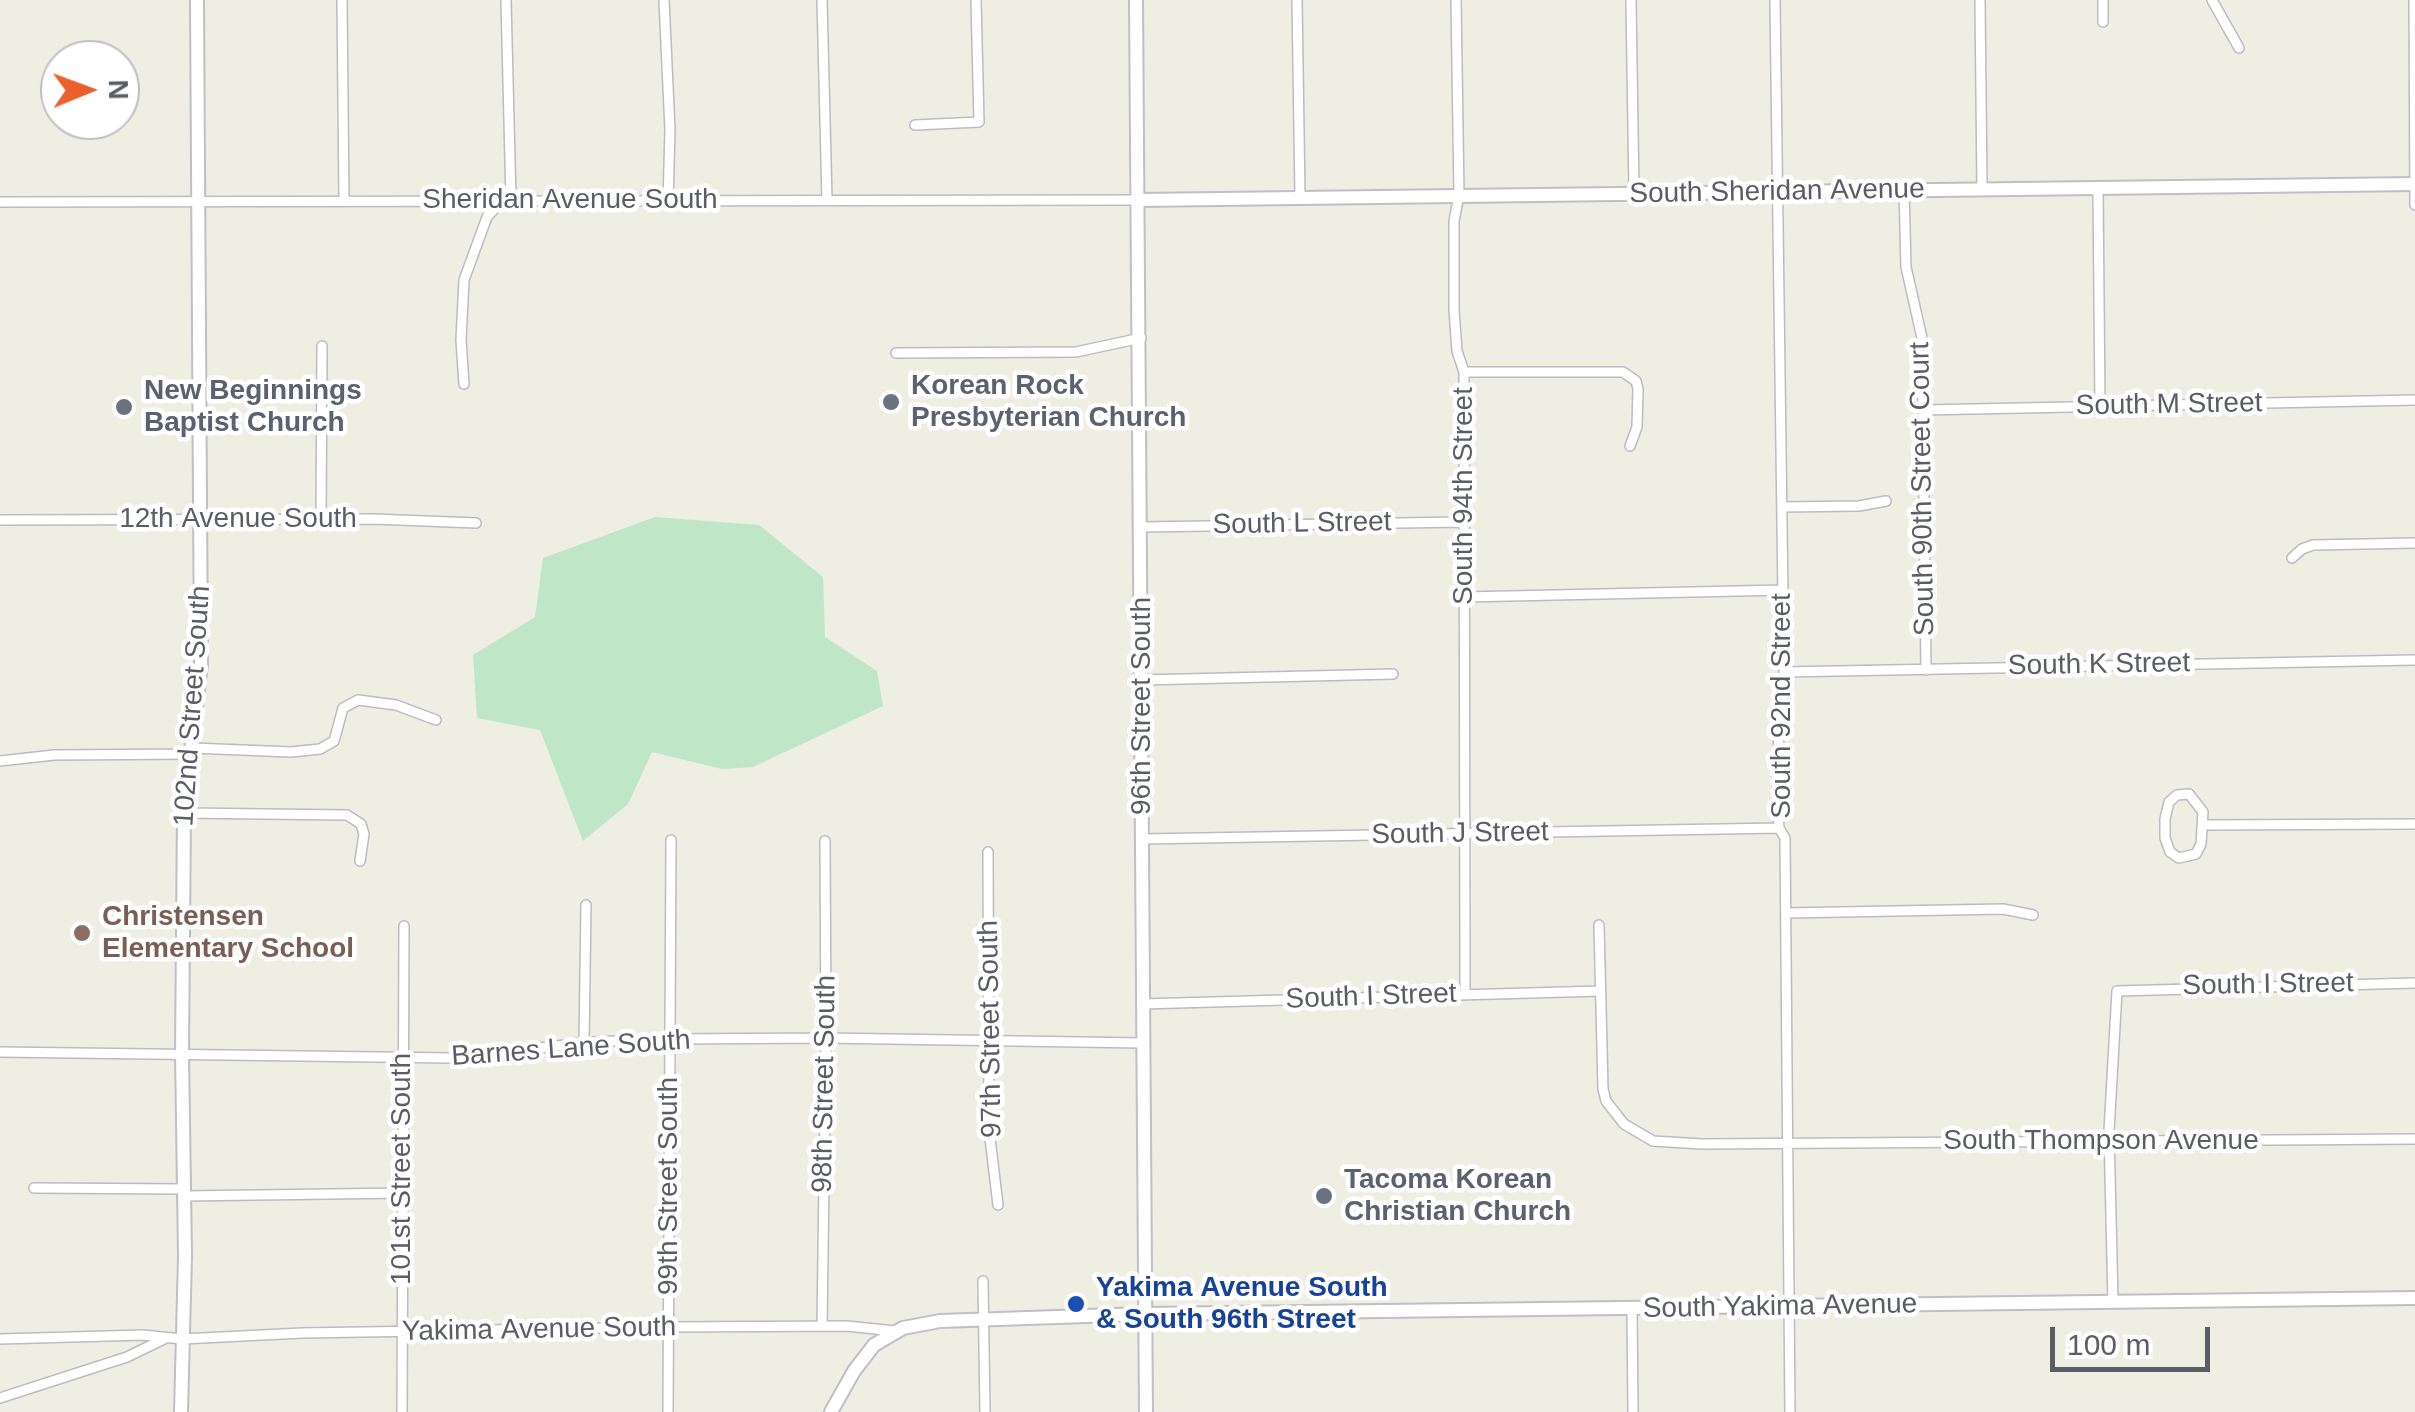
<!DOCTYPE html>
<style>
body{margin:0}
#map{position:relative;width:2415px;height:1412px;overflow:hidden;background:#eeeee3;font-family:Arial,sans-serif}
canvas{display:block}
.north{position:absolute;left:40px;top:40px;width:100px;height:100px;box-sizing:border-box;background:#fff;border:2px solid #bdbec1;border-radius:50%;rotate:89deg;font-size:28px;font-weight:700;line-height:40px;text-align:center;color:#5b5d64}
.north::after{content:'';display:block;margin:auto;width:35px;height:45px;background:#ec602b;clip-path:polygon(50% 0,100% 100%,50% 72%,0 100%)}
.scale{position:absolute;left:2050px;top:1327px;width:160px;height:45px;box-sizing:border-box;border:5px solid #5b5d64;border-top:0;padding-left:12px;font-size:30px;line-height:35px;white-space:nowrap;color:#5b5d64;-webkit-text-stroke:8px #fff;paint-order:stroke}
</style>
<div id="map">
<canvas width="2415" height="1412"></canvas>
<div class="north">N</div>
<div class="scale">100 m</div>
</div>
<script>
const g = document.querySelector('canvas').getContext('2d');
g.lineJoin = 'round';
function paint(path, color) { g.fillStyle = color; g.fill(path, 'evenodd'); }
const poly = rows => new Path2D(rows.map(r => 'M' + r).join(''));
function strokePath(path, color, width, dash) { g.strokeStyle = color; g.lineWidth = width; g.lineCap = dash ? 'butt' : 'round'; g.setLineDash(dash || []); g.stroke(path); }
function label(font, color, halo, rows, align = 'center') {
  g.font = font + ' Arial,sans-serif'; g.lineWidth = 9; g.setLineDash([]); g.textBaseline = 'middle'; g.strokeStyle = halo; g.fillStyle = color; for (const [text, x, y, turn = 0] of rows) {
    g.save(); g.translate(x, y); g.rotate((+turn || 0) * Math.PI / 180); g.textAlign = isNaN(turn) ? turn : align; if (halo) g.strokeText(text, 0, 0); g.fillText(text, 0, 0); g.restore();
  }
}
paint(poly([
 [655,517,759,525,823,577,825,637,877,671,883,706,753,767,722,769,652,752,628,804,583,841,540,730,477,718,473,655,535,617,543,558]
]), '#bfe6c7');
const street = poly([
 [342,0,344,200],
 [506,0,511,201],
 [664,0,670,130,668,201],
 [822,0,827,200],
 [1297,0,1300,197],
 [1456,0,1459,195,1454,221,1454,310,1457,351,1464,372,1465,994],
 [1631,0,1634,193],
 [1775,0,1784,672,1780,702,1777,790,1779,828,1785,838,1790,1412],
 [2212,0,2239,48],
 [2414,0,2415,205],
 [1980,1,1982,189],
 [2103,22,2103,0],
 [915,125,979,122,976,0],
 [2098,188,2100,407],
 [1904,190,1906,267,1922,338,1926,670],
 [0,202,1139,200],
 [896,353,1076,352,1141,338],
 [1464,372,1623,372,1636,381,1638,389,1637,427,1630,446],
 [464,384,461,340,464,280,487,217,502,201],
 [1923,410,2415,400],
 [1782,507,1859,506,1886,501],
 [321,519,322,346],
 [0,520,374,519,476,523],
 [1142,527,1463,522],
 [2292,558,2302,549,2313,545,2415,543],
 [1464,597,1783,590],
 [1784,672,2415,660],
 [1142,680,1393,674],
 [193,748,291,752,320,749,334,741,343,708,358,700,396,705,436,720],
 [0,761,54,755,193,754],
 [2189,794,2203,812,2201,844,2196,854,2179,858,2170,852,2165,838,2165,819,2169,802,2177,795,2189,794],
 [184,813,347,815,361,824,364,834,360,861],
 [2204,825,2415,824],
 [1142,839,1779,828],
 [988,852,989,1130,998,1205],
 [1786,913,2003,909,2033,915],
 [1599,925,1603,1089,1606,1101,1624,1124,1653,1141,1702,1144,2415,1139],
 [1142,1004,1600,991],
 [584,1043,586,905],
 [0,1052,451,1058,591,1042,670,1039,826,1038,1142,1043],
 [34,1188,184,1189],
 [184,1196,403,1193],
 [983,1281,985,1412],
 [2113,1302,2109,1131,2117,991,2415,983],
 [1632,1309,1633,1412],
 [822,1326,826,1038,825,841],
 [0,1339,143,1335,182,1339,302,1333,668,1327,847,1326,895,1331],
 [0,1398,127,1357,164,1339],
 [402,1412,404,926],
 [668,1412,671,840]
]);
const secondary = poly([
 [1136,0,1146,1412],
 [1139,200,2415,184],
 [181,1412,185,1256,182,1053,184,813,201,664,197,0],
 [831,1412,854,1371,874,1345,903,1328,940,1321,1145,1314,2415,1298]
]);
strokePath(street, '#bbbcc2', 12);
strokePath(secondary, '#bebfc7', 16);
strokePath(street, '#fff', 9);
strokePath(secondary, '#fff', 12);
for (const [x, y, r, color] of [
 [891,402,10,"#6b7280"],
 [124,407,10,"#6b7280"],
 [82,933,10,"#8d6e63"],
 [1324,1196,10,"#6b7280"],
 [1076,1304,10,"#1a4fb4"]
]) { const dot = new Path2D(); dot.arc(x, y, r, 0, 2 * Math.PI); g.fillStyle = color; g.fill(dot); strokePath(dot, '#fff', 4); }
label('28px', '#5b5d64', '#fff', [
 ["South Sheridan Avenue",1777,192,-1],
 ["Sheridan Avenue South",570,200],
 ["South M Street",2169,405,-1],
 ["South 90th Street Court",1923,489,-91],
 ["South 94th Street",1464,496,-90],
 ["12th Avenue South",238,519],
 ["South L Street",1302,524,-1],
 ["South K Street",2099,665,-1],
 ["102nd Street South",193,706,-86],
 ["96th Street South",1142,706,-90],
 ["South 92nd Street",1782,706,-90],
 ["South J Street",1460,834,-1],
 ["South I Street",2268,985,-1],
 ["South I Street",1371,997,-2],
 ["97th Street South",991,1029,-91],
 ["Barnes Lane South",571,1049,-4],
 ["98th Street South",825,1084,-89],
 ["South Thompson Avenue",2101,1141],
 ["101st Street South",402,1169,-90],
 ["99th Street South",669,1186,-90],
 ["South Yakima Avenue",1780,1307,-1],
 ["Yakima Avenue South",539,1330,-1]
]);
label('bold 28px', '#5b616d', '#fff', [
 ["Korean Rock",911,386],
 ["Presbyterian Church",911,418],
 ["New Beginnings",144,391],
 ["Baptist Church",144,423],
 ["Tacoma Korean",1344,1180],
 ["Christian Church",1344,1212]
], 'left');
label('bold 28px', '#785e54', '#fff', [
 ["Christensen",102,917],
 ["Elementary School",102,949]
], 'left');
label('bold 28px', '#164399', '#fff', [
 ["Yakima Avenue South",1096,1288],
 ["& South 96th Street",1096,1320]
], 'left');
</script>
